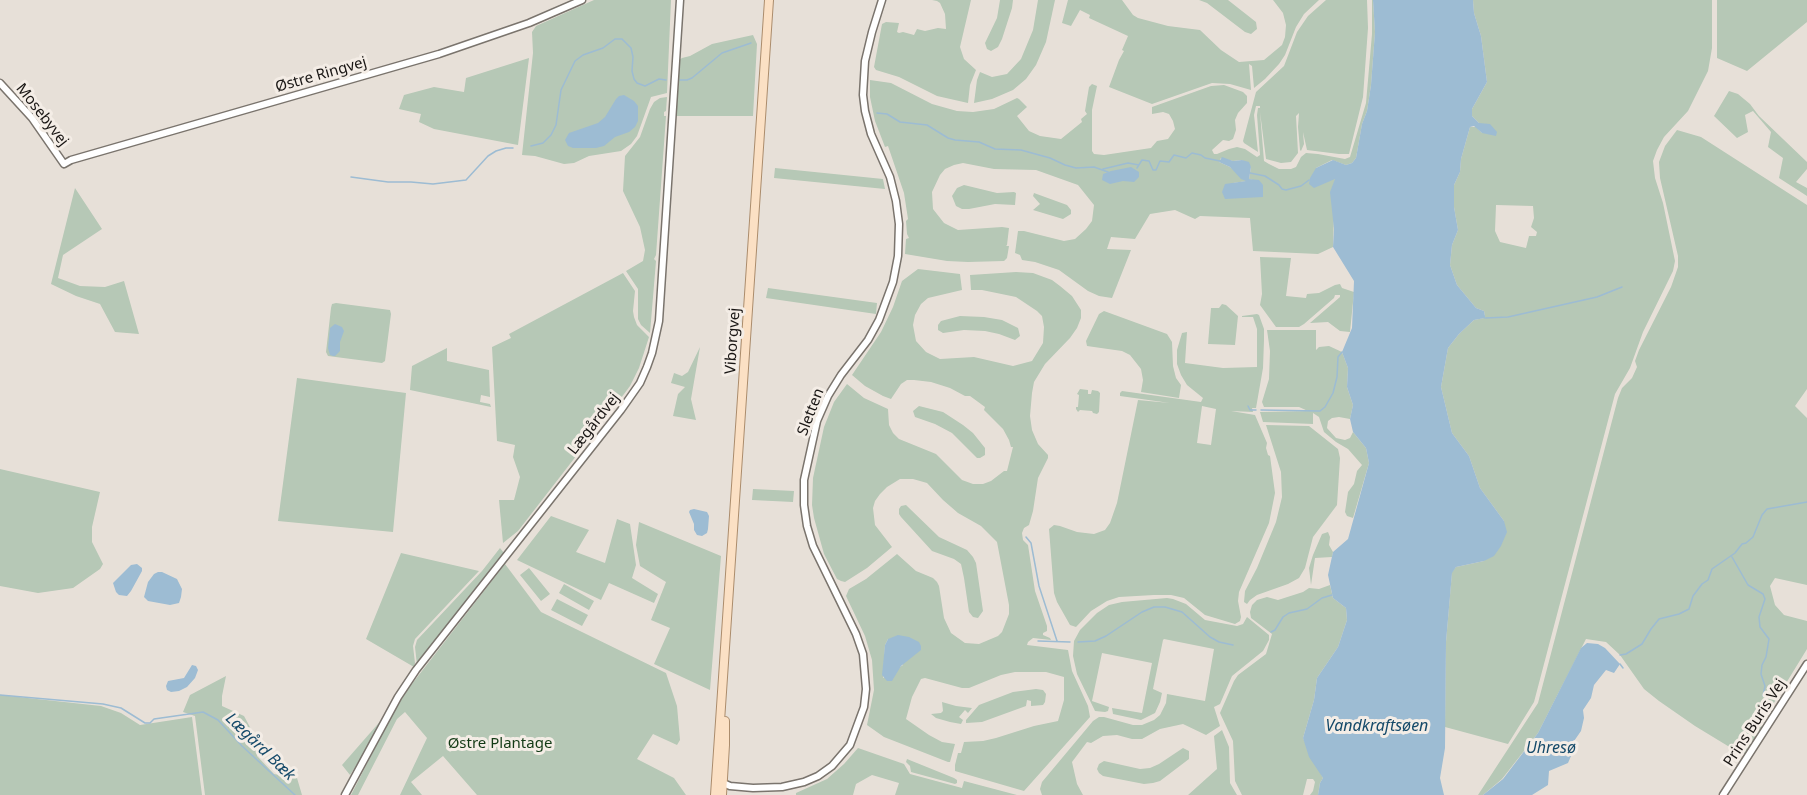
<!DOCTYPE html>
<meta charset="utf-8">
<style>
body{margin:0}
canvas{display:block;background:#e7e0d8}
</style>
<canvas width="1807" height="795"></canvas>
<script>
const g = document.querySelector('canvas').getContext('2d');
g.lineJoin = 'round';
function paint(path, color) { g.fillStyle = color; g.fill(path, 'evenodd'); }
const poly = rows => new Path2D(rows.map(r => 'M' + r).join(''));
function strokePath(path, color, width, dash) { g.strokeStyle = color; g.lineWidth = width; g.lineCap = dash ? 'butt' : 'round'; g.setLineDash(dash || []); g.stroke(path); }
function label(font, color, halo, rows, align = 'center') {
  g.font = font + ' "Noto Sans",sans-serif'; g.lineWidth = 6; g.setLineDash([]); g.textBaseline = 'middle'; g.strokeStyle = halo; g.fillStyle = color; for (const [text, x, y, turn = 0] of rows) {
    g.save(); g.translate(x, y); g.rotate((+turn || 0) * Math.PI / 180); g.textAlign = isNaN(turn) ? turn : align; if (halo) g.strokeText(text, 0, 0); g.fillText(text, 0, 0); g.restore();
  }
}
paint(poly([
 [594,0,671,0,667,93,651,97,637,136,631,144,621,151,589,156,574,163,564,164,535,156,522,155,533,53,532,32,536,26],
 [932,0,971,0,960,47,964,59,976,70,970,85,968,103,937,96,899,77,876,70,874,67,882,24,886,22,899,23,897,32,899,33,903,32,914,35,917,29,925,31,938,28,946,29,945,14,940,3,937,1],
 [1000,0,1013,0,1012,8,1002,39,998,47,991,51,987,49,985,43,997,18],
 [1038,0,1055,0,1046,42,1036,65,1026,79,1013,90,992,99,974,103,977,80,980,72,992,77,1007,74,1021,59,1033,30],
 [1068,0,1122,0,1133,15,1138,18,1168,26,1200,30,1221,50,1239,62,1264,60,1282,45,1285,37,1286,25,1283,13,1273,0,1319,0,1304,14,1296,27,1285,55,1279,64,1265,79,1254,88,1252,66,1249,64,1251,90,1230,84,1212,83,1152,104,1109,87,1119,60,1124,51,1122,50,1128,36,1089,18,1090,15,1080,10,1071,26,1062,23],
 [1199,0,1228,0,1256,22,1257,29,1251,34,1245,32,1207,3],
 [1326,0,1367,0,1368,28,1363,97,1349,154,1339,154,1307,150,1303,132,1304,144,1301,151,1300,150,1298,127,1299,113,1296,116,1298,153,1291,162,1281,163,1266,159,1260,112,1264,161,1269,164,1279,169,1291,169,1296,167,1301,157,1306,153,1318,154,1345,159,1350,157,1366,103,1372,34,1372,0,1373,0,1375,32,1371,85,1367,111,1362,124,1356,158,1352,163,1346,165,1332,160,1316,168,1335,178,1333,247,1318,254,1253,251,1250,218,1200,216,1195,219,1175,210,1150,214,1135,239,1111,237,1107,249,1131,250,1112,298,1099,296,1088,291,1059,270,1035,262,1022,260,1020,255,1015,253,1018,231,1024,231,1064,241,1075,239,1086,229,1092,221,1094,205,1078,185,1036,170,994,169,963,163,954,165,945,169,940,175,932,192,933,209,944,223,958,230,1002,227,1009,228,1007,245,1006,246,1009,246,1007,258,1004,261,968,262,947,261,905,254,906,239,909,238,907,234,906,221,908,219,904,193,888,146,885,147,875,121,870,97,870,80,891,83,932,104,957,111,973,112,994,109,1017,98,1019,99,1027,107,1017,116,1029,131,1040,136,1061,139,1082,122,1081,119,1087,114,1085,111,1089,87,1092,84,1097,86,1092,110,1092,151,1094,154,1104,155,1151,148,1157,141,1168,139,1175,129,1173,121,1169,114,1163,112,1152,114,1152,107,1211,86,1224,85,1243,92,1247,96,1247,103,1238,113,1235,120,1236,130,1233,139,1229,141,1223,140,1212,150,1214,154,1217,154,1229,149,1237,147,1245,149,1257,157,1260,155,1257,115,1258,108,1260,108,1260,106,1256,106,1254,115,1258,152,1244,143,1243,141,1256,92,1284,66,1297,32,1308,16],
 [1221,158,1233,161,1242,160,1251,167,1249,179,1253,180,1222,192,1233,183,1247,181,1230,167,1219,162],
 [1473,0,1712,0,1712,48,1708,71,1688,111,1664,137,1657,150,1653,161,1655,178,1663,203,1675,261,1673,271,1643,332,1630,368,1615,394,1534,702,1508,744,1445,727,1446,642,1452,572,1456,567,1484,561,1504,521,1480,488,1469,456,1452,433,1441,387,1448,348,1459,334,1474,320,1484,318,1485,316,1484,311,1476,308,1457,285,1450,265,1452,245,1458,230,1454,207,1454,185,1460,172,1461,159,1470,127,1476,127,1482,133,1479,123,1472,116,1472,109,1487,82,1481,36,1474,13],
 [1496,205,1533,206,1534,218,1531,227,1537,232,1536,236,1529,236,1526,248,1500,242,1495,231],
 [1717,0,1807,0,1807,22,1747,71,1717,58],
 [753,35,757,44,753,116,675,116,679,60,682,58,690,56,712,44],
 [529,58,518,145,434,129,419,122,421,114,399,109,404,95,434,87,464,92,466,78],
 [1729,91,1738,94,1750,104,1759,116,1807,162,1807,169,1796,182,1807,188,1807,196,1779,178,1783,158,1768,147,1771,132,1753,111,1745,115,1748,132,1737,138,1714,116],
 [667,97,666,111,664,112,664,116,666,116,656,255,654,259,656,261,650,333,641,325,638,319,638,289,626,271,643,261,645,250,640,227,623,191,625,156,640,137,650,109,654,102,660,98],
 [1677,130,1701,137,1807,205,1807,389,1795,406,1807,418,1807,585,1775,578,1770,586,1775,605,1784,615,1807,621,1807,649,1769,711,1763,725,1745,753,1741,754,1695,726,1659,701,1644,689,1620,655,1606,642,1586,639,1538,733,1502,779,1483,795,1478,795,1538,703,1618,398,1622,388,1632,378,1637,367,1635,361,1639,350,1671,287,1678,267,1678,256,1660,178,1659,162,1665,146],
 [775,168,883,179,885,189,774,178],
 [964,185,997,193,1014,192,1016,193,1015,205,995,204,969,209,962,209,956,206,952,196,957,188],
 [75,188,102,229,63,255,58,278,80,286,105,287,124,281,139,334,115,332,100,304,76,296,51,284],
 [1034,193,1067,205,1071,210,1071,214,1063,219,1033,210,1040,204,1033,196],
 [1260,257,1291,258,1286,296,1306,298,1307,294,1319,293,1335,285,1340,284,1342,288,1354,292,1350,332,1340,331,1328,322,1310,323,1340,297,1340,295,1335,295,1334,298,1304,324,1299,327,1276,327,1260,305,1262,294],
 [918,269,960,274,962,290,928,298,921,304,915,315,913,325,916,341,926,352,940,359,974,357,1013,366,1032,361,1043,343,1044,327,1042,316,1037,311,1016,297,982,290,971,290,970,275,1016,272,1033,273,1052,280,1060,286,1072,296,1081,310,1081,318,1077,328,1070,338,1045,364,1034,382,1032,393,1030,416,1032,430,1038,444,1048,455,1048,458,1038,478,1033,511,1029,525,1024,528,1022,533,1023,540,1028,545,1035,591,1047,626,1047,631,1043,633,1043,635,1050,638,1051,640,1033,638,1028,642,1027,645,1068,650,1072,671,1088,706,1090,717,1024,791,955,771,955,765,958,753,961,753,964,742,983,741,996,738,1034,726,1058,721,1064,700,1064,677,1046,672,1015,672,1001,675,969,688,962,688,925,678,921,679,912,697,906,719,929,735,942,742,955,744,950,762,948,762,884,737,867,725,874,690,872,660,865,636,846,596,849,589,866,579,897,554,916,571,933,578,937,582,939,586,944,618,951,633,965,643,979,644,998,636,1002,632,1009,614,1009,605,997,542,981,526,958,513,943,500,927,483,913,479,900,479,887,487,880,494,875,501,873,508,875,525,892,547,867,568,845,582,841,581,837,579,824,554,814,518,812,505,813,478,824,427,834,402,847,384,864,398,888,409,889,425,893,433,899,439,936,454,962,480,973,484,983,484,991,481,1004,471,1007,471,1013,447,1011,447,1009,440,1003,429,984,410,985,407,970,396,965,396,950,388,931,382,914,380,907,380,901,384,891,399,883,396,865,386,852,375,881,332,893,307,902,281],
 [888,639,903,665,883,678,885,645],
 [623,273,635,291,633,311,634,317,637,325,649,337,639,368,630,386,618,402,518,531,503,543,499,500,514,500,520,477,513,457,515,445,497,441,492,347,511,338,509,334],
 [768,288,877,303,876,314,766,298],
 [336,303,390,310,391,314,385,361,382,363,328,356,326,352,331,308,332,304],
 [1222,304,1226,305,1238,316,1235,345,1208,344,1211,308,1219,308],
 [1104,311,1167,334,1172,342,1173,366,1176,378,1181,385,1179,398,1141,392,1143,380,1141,369,1130,355,1122,351,1087,346,1086,341,1099,314],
 [1257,314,1259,315,1264,329,1264,340,1263,368,1256,408,1252,408,1253,412,1231,411,1255,415,1267,443,1266,448,1268,455,1270,456,1275,493,1269,523,1239,592,1238,601,1241,617,1240,621,1235,624,1205,615,1184,598,1171,595,1154,595,1119,597,1107,601,1091,611,1076,627,1070,625,1057,602,1054,593,1049,529,1054,525,1060,526,1077,532,1094,534,1105,530,1110,523,1117,503,1138,400,1170,403,1120,396,1120,393,1122,391,1201,402,1203,398,1187,385,1181,375,1177,364,1177,350,1182,333,1187,332,1185,363,1223,368,1257,367,1257,329,1253,317,1242,317,1242,316],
 [1202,406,1216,409,1211,445,1197,443],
 [960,316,984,317,1002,320,1018,328,1020,336,1015,340,999,334,985,331,964,330,943,333,938,330,938,325,941,321],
 [1267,330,1316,330,1316,350,1319,347,1329,346,1342,352,1348,368,1347,387,1353,405,1350,419,1339,417,1332,418,1328,421,1327,428,1336,438,1345,440,1350,438,1353,432,1366,448,1369,463,1353,518,1347,516,1345,512,1348,492,1354,484,1357,471,1362,465,1348,449,1336,442,1324,432,1319,417,1313,413,1313,424,1263,422,1260,412,1308,411,1299,407,1264,407,1262,402,1269,379,1270,351],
 [700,347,691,399,696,420,673,416,678,394,685,387,671,383,674,373,682,376,688,372],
 [447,348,447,361,489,370,490,397,481,395,480,402,490,404,491,407,410,390,412,366],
 [297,378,406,393,393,532,278,521],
 [1080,389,1088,390,1088,394,1091,394,1092,390,1098,391,1100,393,1099,412,1097,414,1093,413,1092,411,1080,410,1078,412,1076,409,1076,407,1078,407,1079,395,1077,394],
 [919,406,943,412,963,425,973,433,985,448,985,455,980,458,977,458,952,433,935,424,915,417,913,411],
 [1266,425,1309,426,1338,449,1340,458,1337,505,1313,537,1305,568,1299,578,1288,584,1257,595,1250,600,1247,604,1244,602,1245,591,1257,568,1276,522,1282,497,1281,472],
 [0,469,100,492,92,527,92,542,103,564,100,569,73,588,38,593,0,586],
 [753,489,794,491,793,502,752,500],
 [906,505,939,537,967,550,973,557,976,563,983,611,978,618,973,617,969,612,964,578,961,564,954,559,932,551,901,517,899,514,899,509,901,506],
 [551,516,589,530,576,552,605,563,617,519,630,524,636,565,632,578,658,594,654,603,609,583,601,600,517,560],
 [639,522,721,556,710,690,654,664,670,628,651,620,666,582,640,566,636,545],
 [1328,532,1330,537,1329,545,1333,552,1332,557,1315,558,1311,585,1309,568,1313,555,1322,534],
 [500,548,504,553,503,557,429,648,417,665,415,647,417,640,482,571],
 [401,553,479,571,415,639,413,646,415,663,414,667,366,639],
 [505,564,541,612,666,673,677,706,680,740,677,745,653,734,637,759,674,778,686,795,477,795,443,756,411,782,422,795,400,795,427,738,405,712,397,719,358,795,351,795,393,713,408,689],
 [529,568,550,594,541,601,520,575],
 [564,584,594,601,589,610,559,593],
 [1330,585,1333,598,1346,608,1347,620,1338,647,1317,678,1314,700,1303,738,1323,778,1320,783,1318,795,1310,795,1313,791,1315,782,1313,779,1307,779,1303,795,1242,795,1235,781,1233,741,1220,713,1234,681,1238,675,1266,654,1272,634,1251,618,1250,612,1252,605,1257,600,1267,597,1278,600,1303,592,1309,588,1319,589],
 [1167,598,1173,599,1186,604,1205,620,1237,626,1243,624,1247,617,1269,635,1269,640,1263,651,1232,676,1220,704,1214,707,1220,726,1206,735,1183,724,1160,729,1142,739,1132,739,1117,735,1103,736,1091,743,1087,742,1072,762,1077,784,1083,795,1042,795,1040,789,1042,782,1093,721,1099,717,1104,717,1133,725,1142,725,1154,720,1160,715,1166,703,1167,694,1205,701,1214,649,1164,639,1163,640,1153,689,1162,693,1160,702,1155,713,1141,720,1113,714,1112,708,1142,713,1152,663,1102,653,1092,701,1109,707,1108,711,1105,712,1095,711,1077,674,1073,656,1074,641,1080,630,1097,613,1109,605,1122,602],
 [557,599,588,615,582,626,551,610],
 [226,676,222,696,222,706,244,716,259,744,257,756,274,774,297,778,302,795,205,795,195,716,183,712,190,695],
 [1036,689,1043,690,1046,694,1045,702,1043,705,1031,706,1031,701,1027,700,1026,706,982,722,966,723,966,720,979,705,1013,692],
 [0,695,101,706,121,713,140,725,192,717,202,795,0,795],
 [942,702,956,706,972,708,968,713,965,710,959,717,963,720,961,724,950,722,936,718,931,714,941,713,943,711],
 [384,717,363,755,350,775,342,765],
 [1222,730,1229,747,1230,783,1237,795,1188,795,1217,769,1214,736],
 [858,748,904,764,910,774,962,788,964,781,1017,795,895,795,899,783,872,775,856,784,853,795,796,795,796,793,827,779,844,764],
 [1183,748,1189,751,1189,759,1160,781,1153,783,1144,784,1103,776,1099,773,1097,769,1099,764,1104,761,1140,769,1150,768,1159,764],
 [907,759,954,778,957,780,957,783,955,784,911,772,910,766,906,762]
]), '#b6c8b6');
paint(poly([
 [1373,0,1473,0,1474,13,1481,36,1487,82,1472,109,1472,116,1479,123,1490,124,1497,132,1496,136,1482,133,1474,126,1470,127,1461,159,1460,172,1454,185,1454,207,1458,230,1452,245,1450,265,1457,285,1476,308,1484,311,1485,316,1485,318,1474,320,1459,334,1448,348,1441,387,1452,433,1469,456,1480,488,1504,521,1507,532,1501,546,1494,556,1484,561,1456,567,1452,573,1446,642,1445,748,1440,778,1444,795,1318,795,1320,783,1323,778,1309,757,1303,738,1314,700,1317,678,1338,647,1347,620,1346,608,1333,598,1328,575,1333,552,1348,539,1369,463,1366,448,1353,432,1350,419,1353,405,1347,387,1348,368,1342,352,1352,328,1354,281,1333,247,1334,229,1330,192,1335,179,1314,188,1309,184,1310,178,1316,168,1333,160,1346,165,1352,163,1356,158,1362,124,1367,111,1371,85,1375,32],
 [624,95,634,101,638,106,638,121,635,127,629,132,615,137,604,146,596,148,573,148,568,146,565,140,569,133,598,123,605,117,616,99,619,96],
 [1222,157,1233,161,1242,160,1249,162,1251,167,1249,179,1259,180,1263,185,1263,197,1225,199,1222,192,1225,184,1246,181,1241,179,1230,167,1219,162],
 [1131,167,1139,172,1139,177,1134,182,1123,181,1110,184,1102,180,1103,174,1111,171],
 [335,324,342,327,344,331,340,342,340,351,335,356,333,356,330,355,328,348,330,328],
 [694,509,707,512,709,516,708,529,707,533,702,536,697,535,694,530,694,524,689,512,690,510],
 [137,564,142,568,142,571,131,591,127,596,119,595,116,592,113,583,131,565],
 [158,572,162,572,177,579,182,589,181,597,179,603,170,605,148,601,144,597,148,582,154,574],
 [898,635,909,637,919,642,921,646,921,650,901,666,892,681,887,681,882,675,885,645,888,639],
 [1587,643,1598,644,1605,648,1620,664,1614,673,1606,670,1594,685,1591,698,1583,710,1584,718,1581,731,1572,744,1571,756,1568,763,1549,771,1548,785,1532,795,1483,795,1503,779,1538,733,1581,648],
 [192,665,196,666,198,670,195,678,187,687,179,691,171,692,167,690,166,686,168,681,184,678]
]), '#9dbcd3');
strokePath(poly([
 [680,80,687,80,692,78,722,53,751,43],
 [877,113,887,114,900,122,927,125,948,138,955,140,979,142,995,149,1021,150,1050,158,1065,165,1076,168,1094,167,1108,172],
 [531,146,543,143,551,135,556,125,561,90,575,61,583,55,603,48,615,39,622,39,631,48,633,57,632,71,634,79,637,83,645,86,659,79,666,80],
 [1137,168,1142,160,1149,161,1153,170,1156,170,1160,161,1169,162,1174,155,1186,158,1192,153,1201,155,1205,158,1220,161],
 [1103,169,1128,163,1139,165],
 [1250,173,1265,176,1279,185,1282,189,1286,190,1301,186,1309,180],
 [351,177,388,182,411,182,433,184,466,180,488,156,496,151,506,148,513,148],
 [1485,318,1508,317,1597,297,1622,287],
 [1248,406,1250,410,1256,410],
 [1261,410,1320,411,1325,407,1333,393,1337,377,1338,357,1342,352],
 [1026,537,1031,543,1039,586,1057,641],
 [1732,557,1748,585,1763,594,1765,599,1759,617,1760,627,1769,639,1766,657,1762,665,1761,674,1765,686,1763,696],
 [1271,632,1275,630,1283,617,1289,613,1307,609,1322,598,1332,595],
 [1038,641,1070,642],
 [1078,642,1095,641,1106,636,1142,612,1154,607,1165,607,1182,612,1210,637,1219,642,1233,645],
 [1620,655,1626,654,1642,644,1651,629,1659,619,1679,614,1689,609,1693,596,1702,584,1708,580,1712,569,1735,553,1742,544,1746,543,1753,537,1762,515,1767,509,1807,502],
 [1620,664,1623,668],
 [0,695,103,704,121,708,145,723,150,723,154,719,203,712,218,720,242,746,295,795]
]), '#9dbcd3', 1.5);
const tertiary = poly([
 [0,83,32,118,64,164,71,160,439,54,529,23,582,0],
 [723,783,730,786,753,788,782,787,804,782,818,776,832,766,850,745,864,707,866,689,863,654,856,634,813,546,807,526,804,505,804,480,817,421,828,396,841,375,868,340,879,320,893,282,898,256,899,224,896,201,890,177,871,134,865,111,863,95,865,61,872,32,882,0],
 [345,795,398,697,416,670,621,410,640,383,647,367,652,353,659,321,680,0],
 [1723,795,1807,664]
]);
const primary = poly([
 [715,795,769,0],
 [722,795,725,745,725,721]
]);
strokePath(tertiary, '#7a746d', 9);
strokePath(primary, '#ab8c6c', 10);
strokePath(tertiary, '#fff', 6);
strokePath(primary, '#fbe0c4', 8);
label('15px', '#191614', '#f4ede6', [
 ["Østre Ringvej",321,75,-16],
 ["Mosebyvej",42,115,52],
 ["Viborgvej",733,341,-86],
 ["Sletten",811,412,-69],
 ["Lægårdvej",594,424,-52],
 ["Prins Buris Vej",1755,723,-57]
]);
label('15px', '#123a15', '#f4ede6', [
 ["Østre Plantage",500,744]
]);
label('italic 16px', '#144969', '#f4ede6', [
 ["Vandkraftsøen",1377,726],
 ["Lægård Bæk",260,747,44],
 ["Uhresø",1551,748]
]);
</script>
